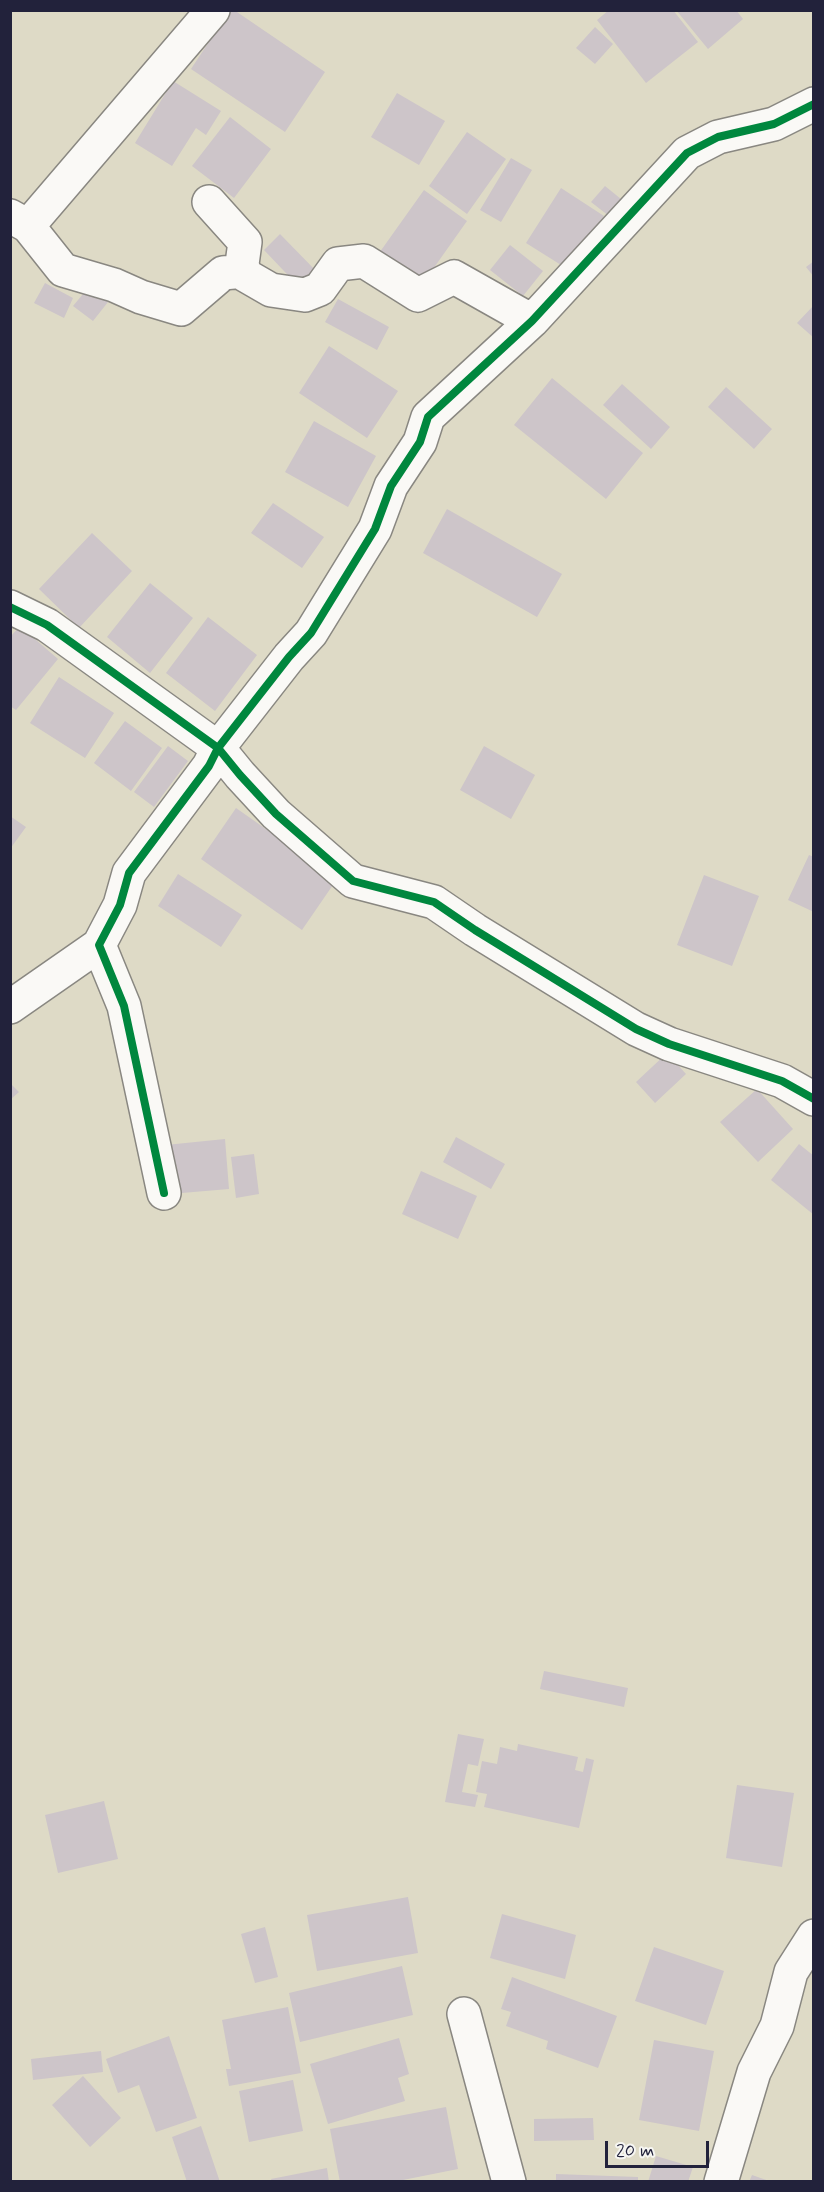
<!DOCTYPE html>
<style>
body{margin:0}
#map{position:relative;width:824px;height:2192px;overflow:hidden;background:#dedac6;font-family:Mynerve,sans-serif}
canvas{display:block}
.frame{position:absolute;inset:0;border:12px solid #22223b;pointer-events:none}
.scale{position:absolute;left:605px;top:2141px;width:104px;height:27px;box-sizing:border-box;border:3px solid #22223b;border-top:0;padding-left:8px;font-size:18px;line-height:21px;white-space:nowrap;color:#22223b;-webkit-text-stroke:4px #f6f6f2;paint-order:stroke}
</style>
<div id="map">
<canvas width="824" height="2192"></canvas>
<div class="frame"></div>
<div class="scale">20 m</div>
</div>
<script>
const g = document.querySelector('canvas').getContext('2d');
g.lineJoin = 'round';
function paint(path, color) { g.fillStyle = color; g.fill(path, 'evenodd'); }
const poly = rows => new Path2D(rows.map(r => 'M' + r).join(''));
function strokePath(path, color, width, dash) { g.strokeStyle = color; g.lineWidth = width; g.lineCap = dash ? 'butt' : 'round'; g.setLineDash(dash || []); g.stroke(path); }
paint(poly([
 [230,10,234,10,325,72,285,132,191,69],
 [609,10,673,10,698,42,646,83,597,20],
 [676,10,736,10,743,19,708,49],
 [595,27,613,44,595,64,576,48],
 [173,81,221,111,206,135,196,128,172,166,135,143],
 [397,93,445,121,419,165,371,137],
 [230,117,271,149,234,198,192,166],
 [467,132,506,159,467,214,429,186],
 [511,158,532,170,501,222,480,210],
 [605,186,621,199,609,216,591,202],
 [561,188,604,216,569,270,526,243],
 [424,190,467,221,421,286,377,256],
 [280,234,320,275,303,291,264,250],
 [510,245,543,271,523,296,490,270],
 [814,261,814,277,806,267],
 [93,282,112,297,93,321,73,306],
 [45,283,73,298,64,318,34,303],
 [338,299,389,327,377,350,325,322],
 [814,305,814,338,797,323],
 [329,346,398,391,367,438,299,393],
 [552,378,643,453,606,499,514,425],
 [622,384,670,427,651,449,603,405],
 [726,387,772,429,754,449,708,407],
 [314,421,376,456,348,507,285,472],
 [273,503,324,537,302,568,251,533],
 [447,509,562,574,537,617,423,553],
 [92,533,132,571,79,628,39,589],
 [150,583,193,618,150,673,107,637],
 [208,617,257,655,215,711,166,673],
 [20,626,58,659,16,710,10,706,10,637],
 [59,677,114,713,85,758,30,723],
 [125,721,162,748,131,791,94,763],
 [168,746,188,761,154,807,134,792],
 [484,746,535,775,511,819,460,790],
 [236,808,337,879,302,930,201,859],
 [10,816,26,827,10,849],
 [809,855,814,857,814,912,788,900],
 [178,874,242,915,221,947,158,906],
 [704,875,759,896,732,966,677,945],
 [667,1053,686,1074,655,1103,636,1082],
 [10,1083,19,1092,10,1100],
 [757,1089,793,1129,758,1162,720,1122],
 [456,1137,505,1164,491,1189,443,1162],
 [225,1139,229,1189,170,1194,166,1145],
 [799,1144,814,1156,814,1215,771,1180],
 [254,1154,259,1194,236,1198,231,1157],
 [421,1171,477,1196,458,1239,402,1214],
 [544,1671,628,1688,624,1707,540,1689],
 [458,1734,484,1739,478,1766,468,1764,462,1792,478,1795,475,1807,445,1802],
 [518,1744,578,1757,575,1770,583,1772,586,1758,594,1760,579,1828,484,1807,487,1794,476,1792,482,1761,497,1764,500,1747,517,1751],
 [737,1785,794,1793,782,1867,726,1858],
 [104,1801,118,1859,58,1873,45,1815],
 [408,1897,418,1953,317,1971,307,1915],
 [502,1914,576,1935,565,1979,490,1958],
 [265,1927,278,1977,255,1983,241,1934],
 [654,1947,724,1971,706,2025,635,2001],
 [402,1966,413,2015,300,2042,289,1993],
 [512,1977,617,2016,598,2068,546,2049,548,2041,506,2026,511,2012,501,2009],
 [288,2007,301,2073,229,2086,226,2069,231,2069,222,2020],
 [169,2036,197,2118,156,2132,139,2085,118,2093,106,2059],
 [399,2038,409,2074,398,2078,405,2101,328,2124,310,2064],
 [654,2040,714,2051,699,2131,639,2120],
 [101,2051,103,2072,33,2080,31,2059],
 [83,2076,121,2118,90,2147,52,2105],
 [293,2080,303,2131,249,2142,239,2091],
 [446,2107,458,2169,393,2182,340,2182,330,2129],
 [593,2118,594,2140,534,2141,534,2119],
 [201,2126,220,2182,187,2182,172,2137],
 [656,2156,693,2167,688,2182,648,2182],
 [327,2168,329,2182,272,2182,271,2179],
 [556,2174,638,2177,638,2182,556,2182],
 [752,2175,769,2181,769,2182,749,2182]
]), '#cdc5c9');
const street = poly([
 [814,104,774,124,718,137,687,153,532,321,428,417,420,442,391,486,375,529,311,633,289,657,218,748,240,775,276,814,353,881,434,902,475,930,636,1029,669,1044,782,1081,814,1099],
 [209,202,245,242,242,264,245,275,271,290,305,295,320,289,338,264,364,261,418,295,454,277,532,321],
 [10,216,28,226,63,270,114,285,141,297,181,309,223,273,244,271],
 [28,226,213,10],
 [10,607,47,625,218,748,209,766,129,873,120,905,99,945,124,1006,164,1193],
 [10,1007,99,945],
 [464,2014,509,2182],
 [721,2182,754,2072,777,2026,791,1972,814,1936]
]);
strokePath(street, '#898781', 36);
strokePath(street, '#faf9f6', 33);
strokePath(poly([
 [814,104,774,124,718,137,687,153,532,321,428,417,420,442,391,486,375,529,311,633,289,657,218,748,240,775,276,814,353,881,434,902,475,930,636,1029,669,1044,782,1081,814,1099],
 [10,607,47,625,218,748,209,766,129,873,120,905,99,945,124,1006,164,1193]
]), '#00873e', 8);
</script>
